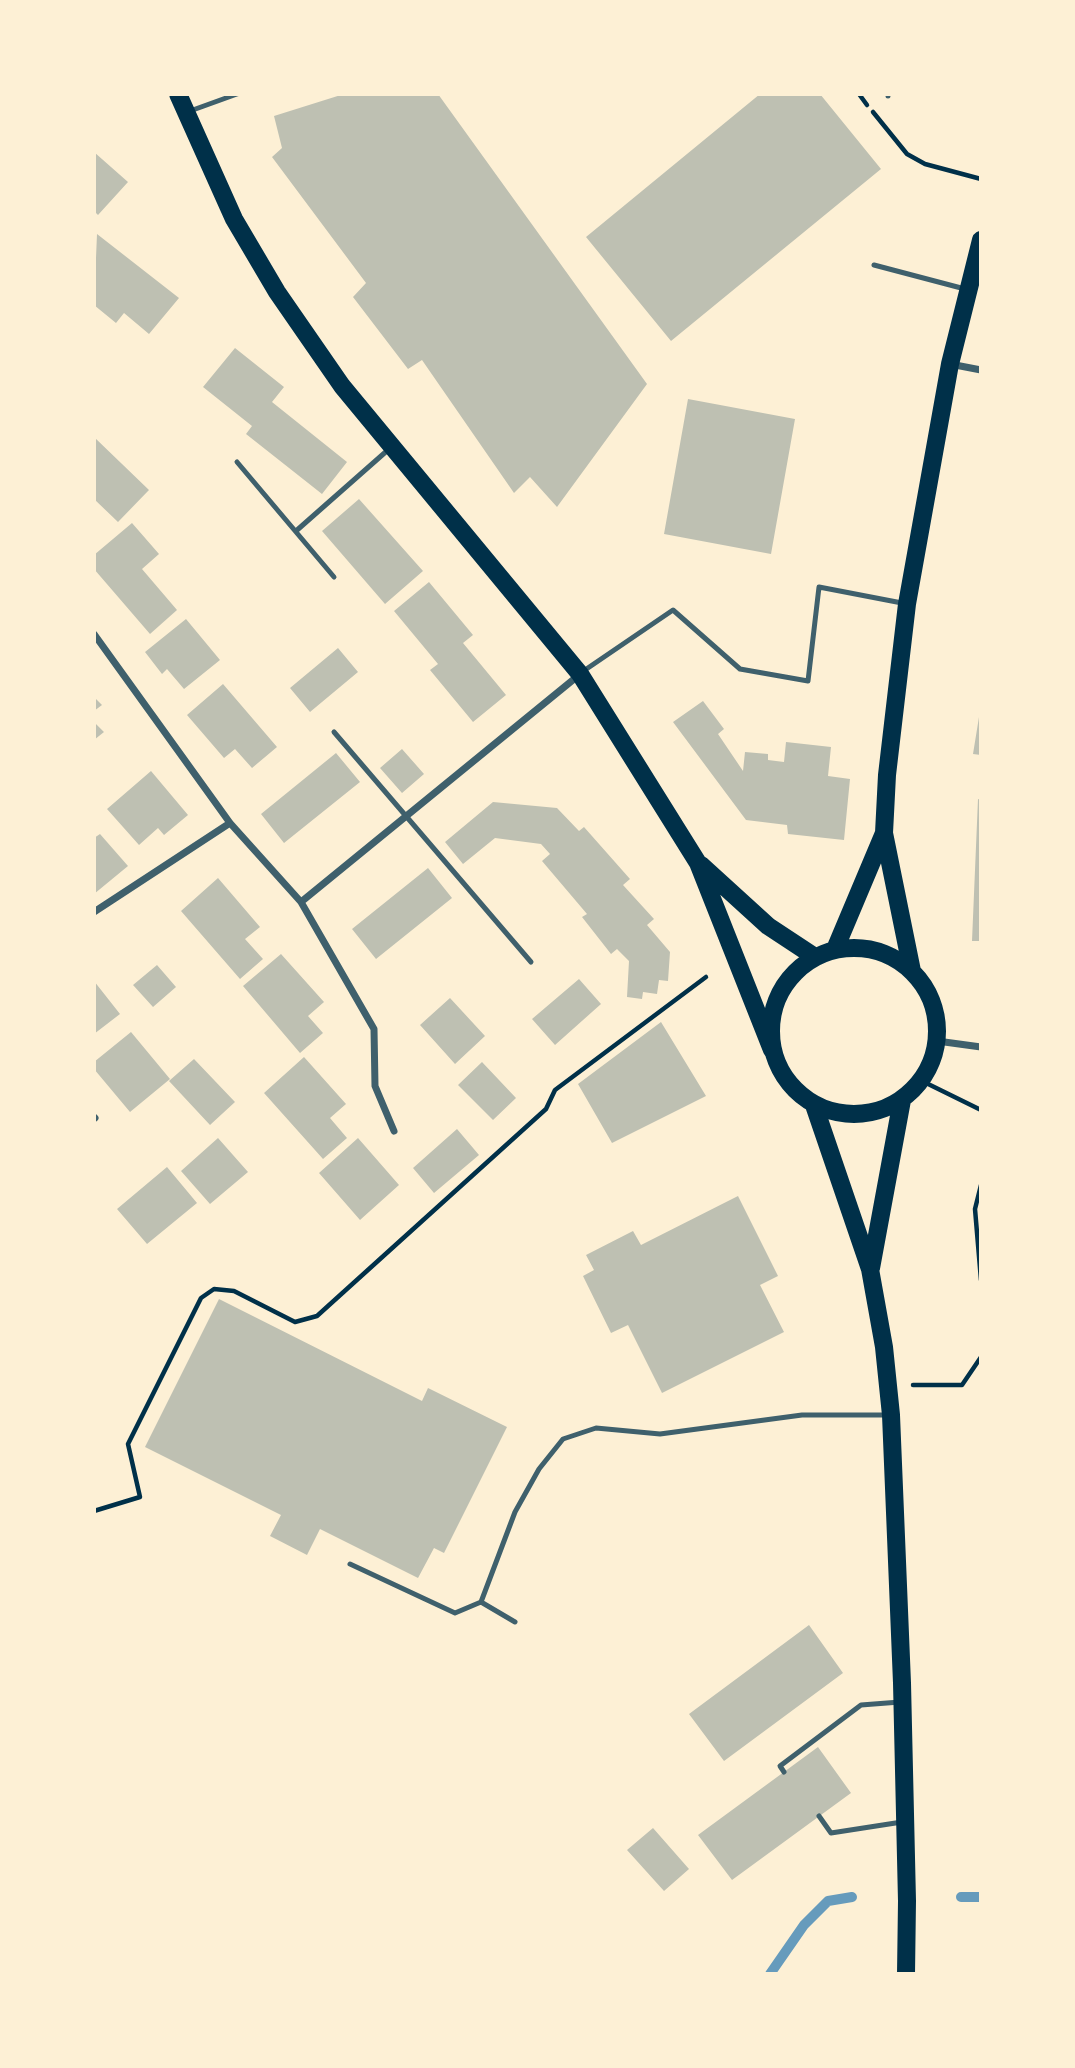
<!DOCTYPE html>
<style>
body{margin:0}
#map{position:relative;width:1075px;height:2068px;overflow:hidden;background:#fdf0d5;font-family:Raleway,sans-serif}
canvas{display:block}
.frame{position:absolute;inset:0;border:96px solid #fdf0d5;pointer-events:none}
</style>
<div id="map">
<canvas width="1075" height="2068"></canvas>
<div class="frame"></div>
</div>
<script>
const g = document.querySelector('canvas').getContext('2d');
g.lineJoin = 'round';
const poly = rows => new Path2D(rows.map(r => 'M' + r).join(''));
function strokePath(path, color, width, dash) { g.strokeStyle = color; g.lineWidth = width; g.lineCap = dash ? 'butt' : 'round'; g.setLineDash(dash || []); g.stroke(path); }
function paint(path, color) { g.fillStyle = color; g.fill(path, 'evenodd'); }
strokePath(poly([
 [961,1897,981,1897],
 [770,1974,804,1925,828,1901,852,1897]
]), '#669bbc', 10);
paint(poly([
 [344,94,438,94,647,384,557,507,530,477,514,493,422,360,408,369,353,297,366,283,272,157,282,148,274,116],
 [760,94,820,94,881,169,671,341,586,237],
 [94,152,128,182,98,215,94,211],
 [97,234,179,298,149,334,124,313,116,323,94,305],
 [235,348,284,387,272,402,347,462,322,494,246,434,252,426,203,387],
 [688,399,795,419,771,554,664,534],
 [94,437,149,490,118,522,94,499],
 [359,499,423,571,385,604,322,531],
 [132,523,159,554,142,569,177,610,150,634,94,569,94,555],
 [429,582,473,635,463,643,506,695,473,722,430,670,438,664,394,611],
 [186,619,220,660,184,689,167,669,162,674,145,652],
 [338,648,358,672,310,712,290,688],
 [223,684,277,747,252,768,235,749,224,758,187,715],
 [94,697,102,705,94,711],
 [703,701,724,729,718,734,743,771,745,752,768,754,768,760,784,762,786,742,831,747,828,776,850,779,844,840,788,834,787,825,746,820,673,722],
 [979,717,981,717,981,755,973,754],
 [94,722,104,732,94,740],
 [402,749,424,774,402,793,380,768],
 [336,753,360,782,284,843,261,814],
 [151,771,188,815,164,835,158,828,139,845,107,809],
 [978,799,981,800,981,941,972,941],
 [493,802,557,808,579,831,584,827,630,879,623,885,654,919,647,925,670,952,668,981,659,980,657,994,643,992,642,999,627,997,629,961,617,949,611,954,582,917,587,914,542,861,550,854,541,844,495,838,463,864,445,842],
 [100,834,128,866,94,894,94,838],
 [428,868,452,898,376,959,352,929],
 [218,878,260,927,245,939,263,959,240,979,181,911],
 [281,954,324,1002,308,1016,323,1033,300,1053,243,986],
 [157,965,176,987,153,1007,133,985],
 [579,979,601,1004,555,1045,532,1019],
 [94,981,120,1014,94,1034],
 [450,998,485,1036,455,1064,420,1025],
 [661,1022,706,1096,612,1143,578,1084],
 [131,1032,170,1079,130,1112,94,1069,94,1062],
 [304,1057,346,1104,330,1118,347,1138,323,1159,264,1093],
 [194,1059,235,1102,210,1125,169,1081],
 [482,1062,516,1098,493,1120,458,1085],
 [457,1129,479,1155,434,1193,413,1168],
 [218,1138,248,1172,210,1204,181,1171],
 [358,1138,399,1185,360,1220,319,1173],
 [167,1167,197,1203,147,1244,117,1209],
 [738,1196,778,1276,760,1285,784,1332,662,1393,628,1325,611,1333,583,1276,594,1270,586,1255,633,1231,641,1245],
 [219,1299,422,1401,428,1388,507,1427,444,1553,434,1548,418,1578,320,1529,307,1555,270,1536,281,1515,145,1447],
 [809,1625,843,1673,724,1761,689,1714],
 [818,1747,851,1793,732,1880,698,1835],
 [653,1828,689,1869,664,1891,627,1850]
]), '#bec0b2');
strokePath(poly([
 [859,94,867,105],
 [873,112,907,154,925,164,981,179],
 [922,1081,981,1110],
 [981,1185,975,1209,981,1280],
 [913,1385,962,1385,981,1357],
 [94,1511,140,1497,128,1444,201,1298,214,1289,234,1291,295,1322,317,1316,546,1109,555,1090,706,977]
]), '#003049', 4.5);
strokePath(poly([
 [888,96,888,94],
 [190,111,237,94],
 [874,265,965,289],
 [237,462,334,577],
 [296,531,389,449],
 [582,672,673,610,740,669,808,681,819,587,902,603],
 [334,732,531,962],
 [350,1564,455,1613,481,1602],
 [515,1622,481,1602,515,1512,539,1469,563,1439,596,1428,660,1434,802,1415,888,1415],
 [784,1772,780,1766,861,1705,900,1702],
 [819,1816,831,1833,902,1822]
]), '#3f606c', 5);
strokePath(poly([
 [950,364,981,370],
 [94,634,230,823,301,902,374,1029,375,1086,394,1131],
 [301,902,579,675],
 [94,912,230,823],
 [937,1041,981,1047],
 [94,1117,95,1118]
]), '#3f606c', 7);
strokePath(poly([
 [178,94,234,219,277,292,342,386,580,674,698,863,772,1050],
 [701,865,768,926,815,957],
 [836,947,884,833],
 '771 1031a83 83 0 1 1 166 0a83 83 0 1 1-166 0Z',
 [912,971,884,833,887,775,907,604,950,364,981,240],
 [814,1105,870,1269,884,1347,891,1415,902,1683,907,1901,906,1974],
 [871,1268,902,1100]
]), '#003049', 18);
</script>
